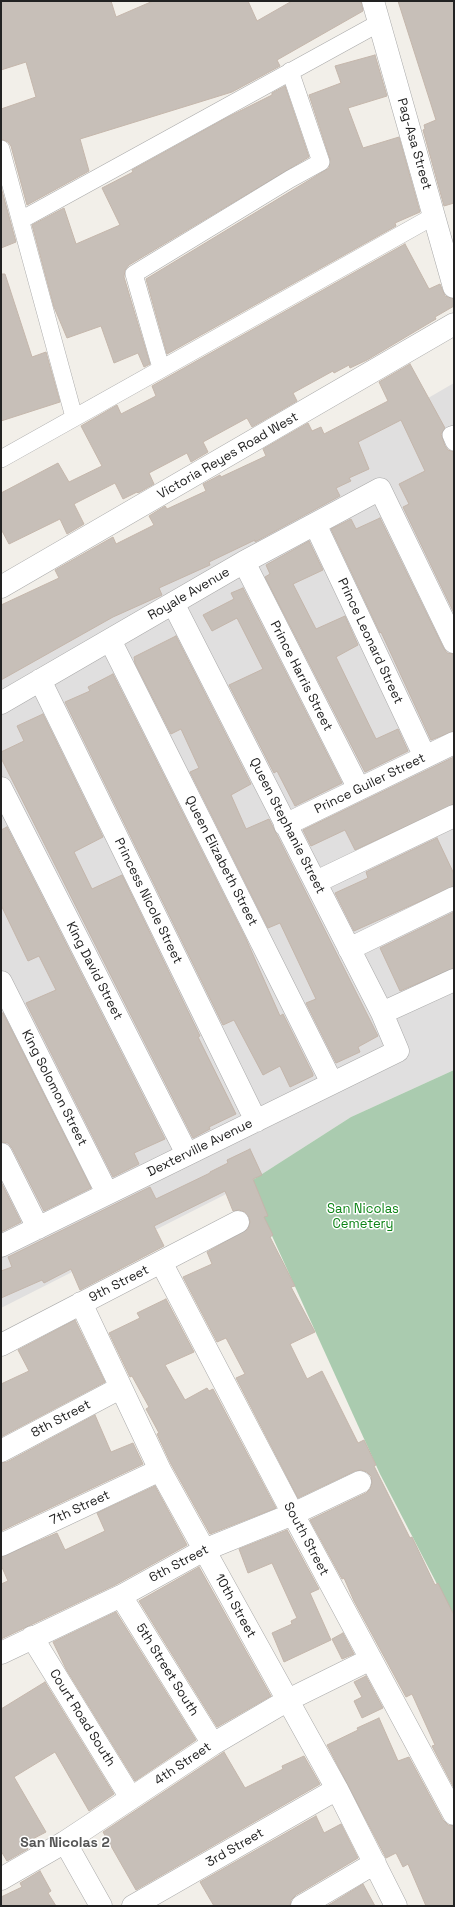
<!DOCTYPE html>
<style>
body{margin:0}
#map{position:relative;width:455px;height:1907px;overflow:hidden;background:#f2efe9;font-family:"Space Grotesk",sans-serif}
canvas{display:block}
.frame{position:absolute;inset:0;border:2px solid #222;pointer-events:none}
</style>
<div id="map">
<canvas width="455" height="1907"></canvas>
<div class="frame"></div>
</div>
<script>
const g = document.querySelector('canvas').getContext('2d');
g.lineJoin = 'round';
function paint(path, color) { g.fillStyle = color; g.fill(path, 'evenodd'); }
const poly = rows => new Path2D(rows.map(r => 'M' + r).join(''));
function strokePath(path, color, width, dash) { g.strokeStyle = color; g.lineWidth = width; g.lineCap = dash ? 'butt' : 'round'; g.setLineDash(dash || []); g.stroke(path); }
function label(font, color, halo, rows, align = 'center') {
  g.font = font + ' "Space Grotesk",sans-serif'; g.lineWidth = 3; g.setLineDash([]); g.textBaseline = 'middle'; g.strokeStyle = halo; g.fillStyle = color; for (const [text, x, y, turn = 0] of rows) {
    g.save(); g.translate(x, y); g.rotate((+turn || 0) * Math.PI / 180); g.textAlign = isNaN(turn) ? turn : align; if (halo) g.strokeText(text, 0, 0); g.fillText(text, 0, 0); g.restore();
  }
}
paint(poly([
 [454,383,454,1070,351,1117,248,1183,1,1308,1,646]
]), '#e0dfdf');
paint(poly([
 [454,1070,454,1617,380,1474,248,1183,351,1117]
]), '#aacbaf');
const building = poly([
 [1,1,111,1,116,17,153,1,248,1,257,21,292,1,361,1,363,11,277,60,280,66,232,92,80,139,89,171,27,205,11,146,8,142,1,139,1,109,36,97,26,62,1,70,1,1],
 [398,1,454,1,454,203,444,206,423,130,425,129,424,125,436,120,398,1],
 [375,55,387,96,348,108,363,148,399,137,420,212,395,223,396,226,167,354,146,279,329,168,330,159,309,95,341,83,335,66,375,55],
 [285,86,309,157,129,265,125,270,124,277,150,364,144,367,138,353,114,363,101,326,67,338,54,307,32,225,64,208,76,244,120,225,102,188,133,172,132,170,228,117,272,95,272,93,285,86],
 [1,187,16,242,1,248,1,187],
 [405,244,429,289,440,284,445,296,454,299,454,306,435,317,436,319,367,360,350,368,349,365,334,373,333,371,293,393,297,401,252,427,247,418,203,442,208,452,191,462,187,453,149,473,154,484,138,493,137,492,123,499,115,483,74,504,84,524,67,534,60,519,9,544,1,529,1,493,58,463,69,482,102,466,81,426,117,405,121,414,156,396,152,386,405,244],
 [1,274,5,274,32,357,46,352,60,402,1,421,1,274],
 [410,364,445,428,441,434,445,446,448,450,454,452,454,613,403,507,409,504,399,484,425,471,401,420,358,442,369,469,349,478,351,481,336,488,340,496,255,542,255,540,209,562,210,565,159,588,162,595,113,617,1,680,1,605,59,578,55,570,113,537,116,544,154,525,149,516,165,506,167,509,206,491,203,484,220,475,221,477,266,456,263,449,308,423,312,431,321,427,324,434,388,401,379,382,410,364],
 [380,518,443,647,447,653,454,654,454,731,431,740,381,632,380,633,331,529,351,519,356,529,380,518],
 [309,541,323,570,293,584,316,629,345,616,358,645,336,657,376,739,398,729,408,751,365,772,265,577,270,574,266,565,309,541],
 [243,588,342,783,295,806,277,771,274,773,229,685,263,669,237,618,212,631,203,615,234,599,231,593,243,588],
 [176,636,251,784,231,795,246,829,269,819,378,1036,358,1047,360,1052,336,1063,306,1003,316,999,280,923,268,928,190,772,199,768,181,729,171,734,135,663,134,657,176,636],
 [113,674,246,939,280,1016,283,1014,313,1074,313,1076,290,1087,280,1066,263,1075,234,1020,223,1025,65,702,90,691,88,687,113,674],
 [43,714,103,837,74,852,92,889,122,875,200,1036,198,1037,236,1114,209,1127,210,1129,193,1138,1,758,1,752,24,741,17,726,43,714],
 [454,757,454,804,355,850,345,830,311,846,303,830,454,757],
 [7,827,165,1139,134,1153,139,1164,113,1177,26,1003,56,990,39,956,28,961,1,905,1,830,7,827],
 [437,838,454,874,454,886,354,931,335,893,368,878,366,872,437,838],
 [454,912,454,968,400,991,380,948,454,912],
 [3,1013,91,1188,44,1211,12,1148,8,1143,1,1142,1,1014,3,1013],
 [250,1149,262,1175,253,1179,268,1216,264,1217,273,1235,270,1237,295,1286,291,1287,315,1332,290,1344,307,1379,322,1371,358,1443,364,1440,376,1465,374,1466,410,1538,412,1537,435,1585,438,1583,454,1615,454,1788,432,1746,435,1745,412,1694,406,1697,354,1601,344,1578,342,1579,310,1520,366,1493,370,1489,372,1483,371,1476,367,1472,361,1470,355,1471,298,1498,236,1378,245,1374,226,1338,217,1342,183,1277,212,1264,207,1252,248,1229,250,1222,249,1217,245,1212,239,1210,233,1211,225,1191,154,1226,164,1246,80,1290,71,1269,44,1283,42,1280,1,1298,1,1271,12,1267,8,1257,150,1187,156,1199,210,1173,210,1172,228,1163,227,1160,250,1149],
 [1,1182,21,1222,1,1232,1,1182],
 [166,1299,194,1352,165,1365,185,1400,207,1388,209,1391,213,1389,276,1508,210,1534,171,1464,157,1434,159,1433,146,1409,149,1407,132,1376,130,1377,109,1333,140,1318,137,1313,166,1299],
 [75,1320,105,1382,1,1437,1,1384,29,1371,18,1350,75,1320],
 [95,1415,111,1452,133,1443,143,1464,1,1531,1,1463,7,1462,95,1415],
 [155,1486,187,1545,115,1585,1,1639,1,1584,8,1581,1,1565,1,1557,57,1533,65,1550,105,1531,97,1513,155,1486],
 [287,1530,319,1589,310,1593,331,1640,284,1662,272,1633,292,1624,291,1621,297,1618,272,1563,248,1573,239,1549,287,1530],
 [199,1567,271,1696,217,1727,139,1601,199,1567],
 [116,1612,196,1740,135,1781,66,1669,53,1642,116,1612],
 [343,1633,354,1654,342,1659,332,1639,343,1633],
 [366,1676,383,1708,362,1718,354,1701,362,1697,354,1682,366,1676],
 [45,1682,114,1794,89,1811,55,1752,14,1777,46,1832,25,1843,28,1849,7,1861,1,1851,1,1709,45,1682],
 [379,1718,398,1761,409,1757,443,1820,448,1825,454,1826,454,1906,426,1906,408,1864,403,1867,396,1853,386,1858,327,1745,358,1730,357,1728,379,1718],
 [224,1752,245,1788,283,1769,282,1766,304,1756,320,1784,136,1890,103,1832,224,1752],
 [316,1816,324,1833,341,1824,358,1858,296,1895,291,1900,290,1906,214,1906,200,1882,316,1816],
 [40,1871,51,1891,48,1893,56,1906,1,1906,1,1897,22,1887,20,1883,40,1871],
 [363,1884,375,1906,327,1906,363,1884]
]);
paint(building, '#c7bfb8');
strokePath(building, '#c4b6ab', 1);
const pedestrian = poly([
 [1,149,74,417],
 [21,220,379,23],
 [161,368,134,274,290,179,321,162,290,71],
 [454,434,451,435,454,442],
 [1,459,434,216]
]);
const minor = poly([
 [373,1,454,287],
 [315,524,425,757],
 [244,562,359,789],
 [1,587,454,324],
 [110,640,332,1083],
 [40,680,256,1121],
 [1,703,244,562,380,489,454,642],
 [1,788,187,1154],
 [285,825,454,743],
 [316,882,454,816],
 [349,949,454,898],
 [1,982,107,1193],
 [382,1013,454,980],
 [1,1154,38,1228],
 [1,1246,398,1051,382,1013,173,603],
 [161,1262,293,1514,454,1814],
 [81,1303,160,1470,337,1789,396,1906],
 [1,1345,238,1222],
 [1,1451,120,1388],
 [1,1545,160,1470],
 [121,1596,213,1744],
 [32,1637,131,1798],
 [1,1653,121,1596,204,1550,293,1514,360,1482],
 [65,1842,101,1906],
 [1,1879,65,1842,213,1744,288,1700,371,1659],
 [133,1906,337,1789],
 [302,1906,375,1863]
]);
strokePath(pedestrian, '#a9a9a9', 18);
strokePath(minor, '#a9a9a9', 23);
strokePath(pedestrian, '#fff', 17);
strokePath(minor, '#fff', 22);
label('13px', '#222', '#fff', [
 ["Pag-Asa Street",414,144,74],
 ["Victoria Reyes Road West",228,456,-30],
 ["Royale Avenue",189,594,-30],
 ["Prince Leonard Street",370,641,65],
 ["Prince Harris Street",301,676,63],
 ["Prince Guiler Street",370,784,-26],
 ["Queen Stephanie Street",287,826,63],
 ["Queen Elizabeth Street",221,861,63],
 ["Princess Nicole Street",148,901,64],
 ["King David Street",94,971,63],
 ["King Solomon Street",54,1088,63],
 ["Dexterville Avenue",200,1148,-26],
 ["9th Street",119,1284,-27],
 ["8th Street",61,1419,-28],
 ["7th Street",80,1508,-25],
 ["South Street",306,1539,62],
 ["6th Street",179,1564,-28],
 ["10th Street",235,1606,61],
 ["5th Street South",167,1670,58],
 ["Court Road South",82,1718,58],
 ["4th Street",183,1764,-34],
 ["3rd Street",235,1848,-30]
]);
label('13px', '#0c8416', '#fff', [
 ["San Nicolas",363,1209],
 ["Cemetery",363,1224]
]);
label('bold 14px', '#555', '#fff', [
 ["San Nicolas 2",65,1843]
]);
</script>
